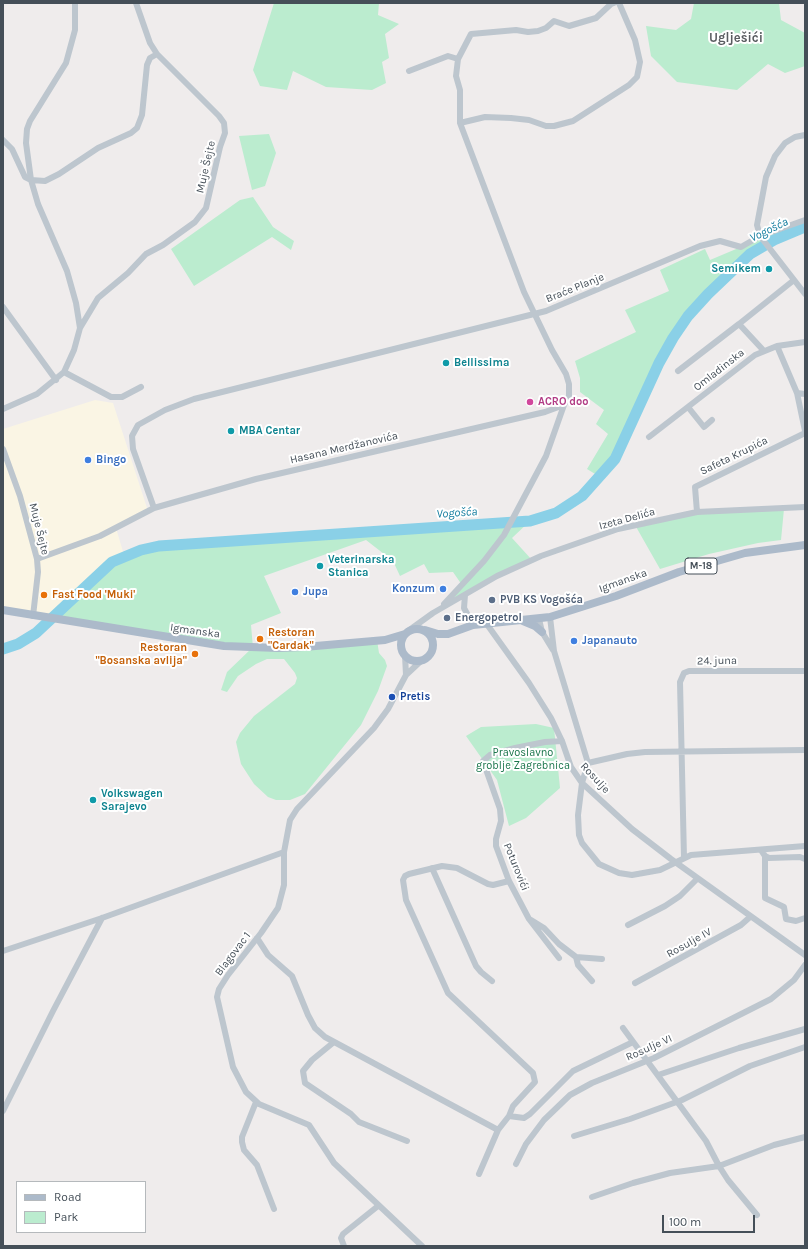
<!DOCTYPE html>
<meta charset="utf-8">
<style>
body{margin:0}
#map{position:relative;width:808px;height:1249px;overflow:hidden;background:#efecec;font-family:Karla,sans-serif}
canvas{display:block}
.frame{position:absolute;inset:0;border:4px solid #454f58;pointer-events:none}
.legend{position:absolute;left:16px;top:1181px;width:130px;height:52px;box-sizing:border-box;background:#fff;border:1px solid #b5b9bc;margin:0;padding:5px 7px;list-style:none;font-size:12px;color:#454f58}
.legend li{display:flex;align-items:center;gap:8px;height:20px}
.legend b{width:20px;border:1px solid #b5b9bc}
.scale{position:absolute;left:662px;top:1215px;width:93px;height:18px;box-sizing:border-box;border:2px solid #454f58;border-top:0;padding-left:5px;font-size:12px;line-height:14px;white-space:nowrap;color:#454f58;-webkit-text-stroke:3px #fff;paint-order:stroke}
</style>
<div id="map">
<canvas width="808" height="1249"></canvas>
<div class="frame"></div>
<ul class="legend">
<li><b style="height:5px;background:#acbaca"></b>Road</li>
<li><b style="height:11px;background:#bbeccf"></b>Park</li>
</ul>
<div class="scale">100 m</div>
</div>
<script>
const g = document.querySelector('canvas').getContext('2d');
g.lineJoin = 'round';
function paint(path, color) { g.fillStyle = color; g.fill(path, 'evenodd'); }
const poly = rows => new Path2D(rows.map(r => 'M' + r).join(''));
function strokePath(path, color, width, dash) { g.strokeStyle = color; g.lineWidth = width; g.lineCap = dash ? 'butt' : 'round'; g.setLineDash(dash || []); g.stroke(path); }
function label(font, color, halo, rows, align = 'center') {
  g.font = font + ' Karla,sans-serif'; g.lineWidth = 4; g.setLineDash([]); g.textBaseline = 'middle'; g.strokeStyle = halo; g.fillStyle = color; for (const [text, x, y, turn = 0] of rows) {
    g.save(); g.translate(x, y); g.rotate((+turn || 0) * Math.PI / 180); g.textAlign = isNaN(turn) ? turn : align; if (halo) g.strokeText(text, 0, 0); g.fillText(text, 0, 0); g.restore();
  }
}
paint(poly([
 [95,400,113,403,148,511,116,528,124,555,112,562,51,618,3,610,3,429]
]), '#faf5e4');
paint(poly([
 [274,3,379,3,378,15,399,24,385,34,389,58,382,62,386,83,372,90,326,87,293,71,287,90,260,86,253,70],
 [694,3,779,3,781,20,805,33,805,66,785,73,768,64,737,90,677,82,651,56,646,26,676,30,691,19],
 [269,134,276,153,265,186,252,190,239,136],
 [253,197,273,227,294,241,291,250,272,237,194,286,171,249,240,200],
 [805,220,805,227,774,240,750,254,708,294,688,316,673,338,659,363,615,459,600,477,587,469,608,434,596,424,604,410,580,392,580,378,575,361,636,332,625,310,669,291,660,270,705,249,710,260],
 [784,509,781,540,758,543,709,554,660,569,635,525,697,512],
 [530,521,512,538,532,560,444,606,462,585,453,572,429,573,424,564,400,576,393,561,366,540,264,576,281,613,251,625,253,648,377,640,379,653,385,660,387,666,378,691,361,725,305,794,290,800,276,800,268,797,254,784,241,764,236,742,240,733,254,716,295,684,297,678,295,673,284,659,267,659,256,664,238,676,227,692,221,690,227,672,252,648,51,618,112,562,141,550,159,546],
 [536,724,554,728,560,788,526,818,509,826,497,780,466,736,481,727]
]), '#bbeccf');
strokePath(poly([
 [3,649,18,644,36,633,112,562,141,550,159,546,530,521,556,513,582,496,615,459,659,363,673,338,688,316,708,294,750,254,774,240,805,227]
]), '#8ad0e7', 11);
strokePath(poly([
 [409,71,448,56,458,59],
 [460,123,485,117,511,118,529,120,546,126,554,126,573,121,629,85,637,77,640,62,635,40,619,3],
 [805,135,795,137,785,143,775,156,766,177,757,225,760,236,805,294],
 [3,140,12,149,25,177,31,180,45,181,59,174,98,148,131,133,137,128,142,115,147,65,150,58,157,54],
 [3,307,56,380],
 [80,328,98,298,128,273,146,254,163,245,195,222,206,208,220,147,225,133,224,123,219,116,157,54,150,43,136,3],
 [777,346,797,393,805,431],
 [764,351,739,324,794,280],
 [678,371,739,324],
 [64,372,111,397,122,397,141,387],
 [797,393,805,394],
 [688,407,704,427,712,420],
 [3,409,37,394,64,372,74,350,80,328,76,303,67,271,38,204,31,180,26,143,27,129,30,121,66,63,75,30,75,3],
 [649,437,755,355,777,346,805,342],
 [3,449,20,496,37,559,38,572,33,616],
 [154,508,133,449,132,436,138,425,165,410,194,399,546,311,700,246,720,241,741,247,760,236,805,220],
 [697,512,695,487,805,433],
 [37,559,100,536,154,508,256,479,545,412,564,405,569,396,569,384,566,374,552,350,524,292,460,123,460,90,456,76,458,59,471,34,516,30,528,32,538,31,546,28,554,21,569,26,596,18,611,4,614,3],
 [465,595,464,608,473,625],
 [444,604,484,561,504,535,546,456,564,405],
 [550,617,554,651,588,763,582,783,578,815,579,835,582,843,599,864,619,873,632,875,660,870,691,855,805,846],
 [539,619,542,632,553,650],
 [486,623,529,683,551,718,562,741,571,767,582,783,632,829,671,859,805,955],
 [408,631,433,613,497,576,541,556,618,529,697,512,805,507],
 [405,655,406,675,388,709,374,728,297,809,290,820,284,852,284,885,278,908,261,933,228,975,219,989,217,997,233,1067,246,1092,259,1104,309,1125,334,1163,422,1246],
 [406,675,422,660],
 [588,763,627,754,645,752,805,750],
 [761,850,765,856,765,898,784,907,786,919,796,921,805,918],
 [765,856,769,858,800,857,805,859],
 [684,858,680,682,684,673,689,671,805,671],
 [432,868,476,966,481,972,492,981],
 [531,920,544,928,559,944,576,957,602,959],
 [628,925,665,906,680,896,697,879],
 [257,938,268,955,292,976,308,1015,315,1028,325,1037,498,1130],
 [3,951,102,918,284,852],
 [576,957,578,965,592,981],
 [559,958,529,919,509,881,496,846,496,839,501,821,500,809,483,761,490,755,515,748,545,742,562,741],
 [635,983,741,925,750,917],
 [623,1028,706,1141,719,1166,728,1180,757,1215],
 [334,1042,312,1060,303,1071,305,1083,351,1114,359,1122,407,1141],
 [658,1075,739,1048,805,1029],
 [256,1102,242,1137,242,1142,244,1150,257,1165,274,1209],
 [3,1111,53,1011,102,918],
 [509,1116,513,1106,535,1082,533,1073,448,993,406,900,403,880,405,876,409,874,442,866,457,868,488,884,493,885,509,881],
 [574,1136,630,1119,682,1100,750,1066,805,1047],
 [516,1164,526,1144,544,1120,570,1095,592,1083,654,1058,771,999,794,980,805,965],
 [479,1174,498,1130,509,1116,524,1118,530,1114,573,1071,633,1042],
 [592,1197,633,1183,670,1173,719,1166,774,1145,805,1137],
 [344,1246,341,1238,343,1234,378,1206]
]), '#bdc6ce', 6);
strokePath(poly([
 [3,610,224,646,278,648,304,647,385,640,405,634],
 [523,621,535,626,542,632],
 '401 645a16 16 0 1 1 32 0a16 16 0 1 1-32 0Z',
 [425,630,438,634,448,634,473,625,550,617,616,596,679,572,745,553,805,545]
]), '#acbaca', 8);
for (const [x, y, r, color] of [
 [769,269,4,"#0f9aa8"],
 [446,363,4,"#0f9aa8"],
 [530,402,4,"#d1479c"],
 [231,431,4,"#0f9aa8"],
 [88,460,4,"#3f7fe0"],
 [320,566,4,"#0f9aa8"],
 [443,589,4,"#3f7fe0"],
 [295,592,4,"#3f7fe0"],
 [44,595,4,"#e8710a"],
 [492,600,4,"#5c6f8a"],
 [447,618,4,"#5c6f8a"],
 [260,639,4,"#e8710a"],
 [574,641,4,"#3f7fe0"],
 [195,654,4,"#e8710a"],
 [392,697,4,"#1a4fb4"],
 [93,800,4,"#0f9aa8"]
]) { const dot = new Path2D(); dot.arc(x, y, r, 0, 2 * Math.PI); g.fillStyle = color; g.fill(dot); strokePath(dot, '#fff', 1.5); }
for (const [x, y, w] of [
 [701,566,32]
]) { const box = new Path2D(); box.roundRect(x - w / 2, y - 8, w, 16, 3); g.fillStyle = '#fff'; g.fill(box); strokePath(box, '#454f58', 1); }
label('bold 10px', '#454f58', null, [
 ["M-18",701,566]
]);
label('11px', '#454f58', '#fff', [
 ["Muje Šejte",206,167,-77],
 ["Braće Planje",575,288,-22],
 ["Omladinska",719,370,-38],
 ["Hasana Merdžanovića",344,448,-13],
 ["Safeta Krupića",734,456,-26],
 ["Izeta Delića",627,519,-15],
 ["Muje Šejte",39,529,76],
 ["Igmanska",623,581,-20],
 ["Igmanska",195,631,8],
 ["24. juna",717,661,-1],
 ["Rosulje",595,778,47],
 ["Poturovići",516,867,68],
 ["Rosulje IV",689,943,-29],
 ["Blagovac 1",233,954,-53],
 ["Rosulje VI",649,1048,-24]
]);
label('bold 11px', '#0d838f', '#fff', [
 ["Semikem",761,269,"right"],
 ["Bellissima",454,363],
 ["MBA Centar",239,431],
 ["Veterinarska",328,560],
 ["Stanica",328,573],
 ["Volkswagen",101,794],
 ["Sarajevo",101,807]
], 'left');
label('bold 11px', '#b23c85', '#fff', [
 ["ACRO doo",538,402]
], 'left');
label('bold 11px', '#366cbe', '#fff', [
 ["Bingo",96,460],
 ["Konzum",435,589,"right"],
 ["Jupa",303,592],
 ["Japanauto",582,641]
], 'left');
label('bold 11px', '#c56008', '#fff', [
 ["Fast Food 'Muki'",52,595],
 ["Restoran",268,633],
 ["\"Cardak\"",268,646],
 ["Restoran",187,648,"right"],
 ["\"Bosanska avlija\"",187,661,"right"]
], 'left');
label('bold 11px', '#4e5e75', '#fff', [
 ["PVB KS Vogošća",500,600],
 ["Energopetrol",455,618]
], 'left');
label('bold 11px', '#164399', '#fff', [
 ["Pretis",400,697]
], 'left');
label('11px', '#1a754b', '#fff', [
 ["Pravoslavno",523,753],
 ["groblje Zagrebnica",523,766]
]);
label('italic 12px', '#127c9e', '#fff', [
 ["Vogošća",769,230,-26],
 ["Vogošća",457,513,-4]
]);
label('bold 13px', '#595c60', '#fff', [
 ["Uglješići",736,38]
]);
</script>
